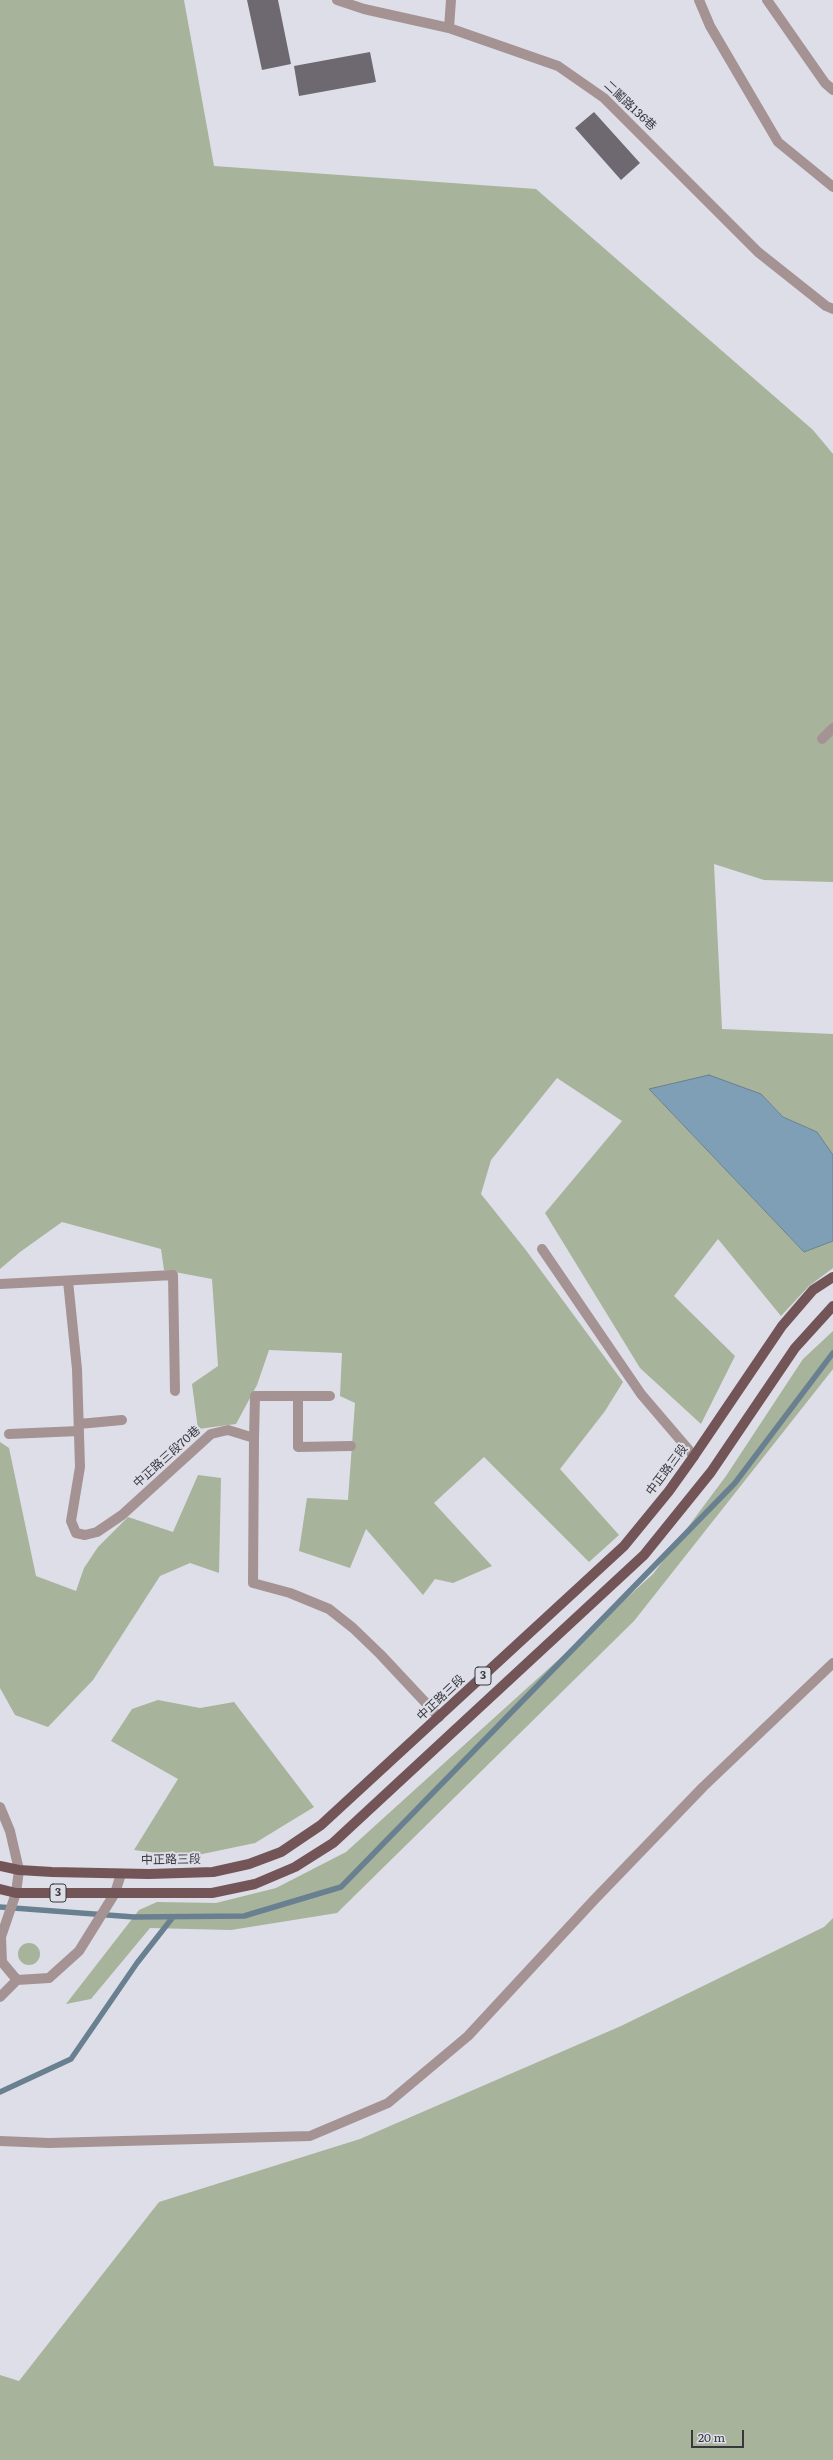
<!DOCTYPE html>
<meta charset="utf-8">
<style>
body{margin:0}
#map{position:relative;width:833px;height:2460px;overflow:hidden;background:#dddee8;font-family:Literata,serif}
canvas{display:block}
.scale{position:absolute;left:691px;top:2430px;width:53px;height:18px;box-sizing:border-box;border:2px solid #38383c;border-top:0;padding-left:5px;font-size:12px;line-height:14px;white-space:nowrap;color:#38383c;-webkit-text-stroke:3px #dddee8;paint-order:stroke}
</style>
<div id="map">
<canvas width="833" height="2460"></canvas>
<div class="scale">20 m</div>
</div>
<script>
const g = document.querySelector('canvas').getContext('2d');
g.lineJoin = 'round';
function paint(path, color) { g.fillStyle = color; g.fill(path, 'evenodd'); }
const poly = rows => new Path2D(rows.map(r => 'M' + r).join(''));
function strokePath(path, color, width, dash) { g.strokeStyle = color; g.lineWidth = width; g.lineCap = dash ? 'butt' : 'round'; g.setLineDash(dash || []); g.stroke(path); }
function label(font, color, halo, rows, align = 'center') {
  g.font = font + ' Literata,"Noto Sans TC",serif'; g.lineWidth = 4; g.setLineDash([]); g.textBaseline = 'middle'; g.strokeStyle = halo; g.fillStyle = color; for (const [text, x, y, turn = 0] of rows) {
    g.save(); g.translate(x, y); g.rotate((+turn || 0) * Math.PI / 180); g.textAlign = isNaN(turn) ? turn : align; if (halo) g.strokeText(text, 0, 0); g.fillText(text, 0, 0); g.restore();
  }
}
paint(poly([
 [0,0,184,0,214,166,536,189,813,430,833,454,833,882,764,880,714,864,722,1029,833,1034,833,1155,817,1132,783,1117,761,1094,649,1089,804,1252,833,1241,833,1268,809,1286,781,1316,718,1239,674,1296,735,1356,701,1424,640,1368,545,1213,622,1121,557,1078,491,1160,481,1194,525,1249,623,1382,605,1411,560,1469,619,1535,589,1562,484,1457,434,1503,492,1566,453,1583,435,1579,423,1595,366,1529,350,1568,299,1551,307,1498,348,1500,355,1403,340,1396,342,1353,269,1350,257,1385,236,1424,198,1429,192,1384,218,1366,212,1279,164,1270,161,1249,62,1222,20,1252,0,1269],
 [833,1331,833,1369,634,1621,337,1913,231,1930,150,1928,91,1999,66,2004,139,1910,157,1902,216,1903,276,1888,346,1852,653,1574,726,1476,803,1359],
 [0,1442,9,1448,36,1576,76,1591,84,1568,98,1547,128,1517,173,1532,198,1475,221,1478,219,1573,190,1563,160,1576,93,1680,48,1727,15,1715,0,1688],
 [158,1700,200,1708,234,1702,314,1807,255,1843,188,1857,134,1850,178,1779,111,1741,132,1709],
 [833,1918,833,2460,0,2460,0,2375,19,2381,159,2202,360,2139,621,2026,824,1927],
 '18 1954a11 11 0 1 1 22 0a11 11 0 1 1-22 0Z'
]), '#a7b39a');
const water = poly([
 [709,1075,761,1094,783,1117,817,1132,833,1155,833,1241,804,1252,649,1089,709,1075]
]);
paint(water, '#7e9fb6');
strokePath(water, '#698091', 1);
strokePath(poly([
 [0,1907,134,1917,244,1916,341,1887,735,1483,833,1353],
 [0,2092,71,2059,137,1963,173,1917]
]), '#698091', 5.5);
paint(poly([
 [247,0,278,0,291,64,262,70],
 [370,52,376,82,299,96,294,66],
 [594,112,640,163,621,180,575,128]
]), '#6e6970');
strokePath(poly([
 [337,0,364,9,449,28,558,66,604,98,758,252,826,306,833,309],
 [699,0,710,26,778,142,833,187],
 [767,0,825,83,833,90],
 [449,28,451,0],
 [822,739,833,728],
 [542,1249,641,1394,694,1456],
 [68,1281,77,1369,80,1467,71,1521,76,1533,85,1535,97,1532,122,1515,211,1434,228,1430,254,1438,253,1583,290,1593,329,1609,353,1628,380,1654,439,1717],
 [0,1284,173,1275,175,1391],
 [298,1396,298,1447,351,1446],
 [79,1424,122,1420],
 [9,1434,79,1431],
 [254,1438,255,1396,330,1396],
 [0,1807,10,1831,19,1870,16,1893,1,1937,2,1962,17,1980],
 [0,1997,17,1980,49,1978,79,1951,115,1893,121,1874],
 [0,2141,49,2143,310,2136,388,2103,468,2036,594,1900,703,1787,833,1663]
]), '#a59394', 10);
strokePath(poly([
 [0,1866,19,1870,52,1872,149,1874,213,1872,249,1864,281,1852,321,1825,624,1546,669,1491,694,1456,782,1326,813,1290,833,1277],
 [0,1889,16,1893,212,1893,255,1884,295,1867,333,1843,644,1555,711,1472,795,1348,833,1306]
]), '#735457', 10);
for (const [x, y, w] of [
 [483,1676,16],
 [58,1893,16]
]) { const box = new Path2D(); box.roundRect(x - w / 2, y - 9, w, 18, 3); g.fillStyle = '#dddee8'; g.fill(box); strokePath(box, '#38383c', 1); }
label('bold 11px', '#38383c', null, [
 ["3",483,1676],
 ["3",58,1893]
]);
label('12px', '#38383c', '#dddee8', [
 ["二鬮路136巷",630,106,43],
 ["中正路三段70巷",167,1457,-42],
 ["中正路三段",667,1470,-53],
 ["中正路三段",441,1698,-43],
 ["中正路三段",171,1860,-1]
]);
</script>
